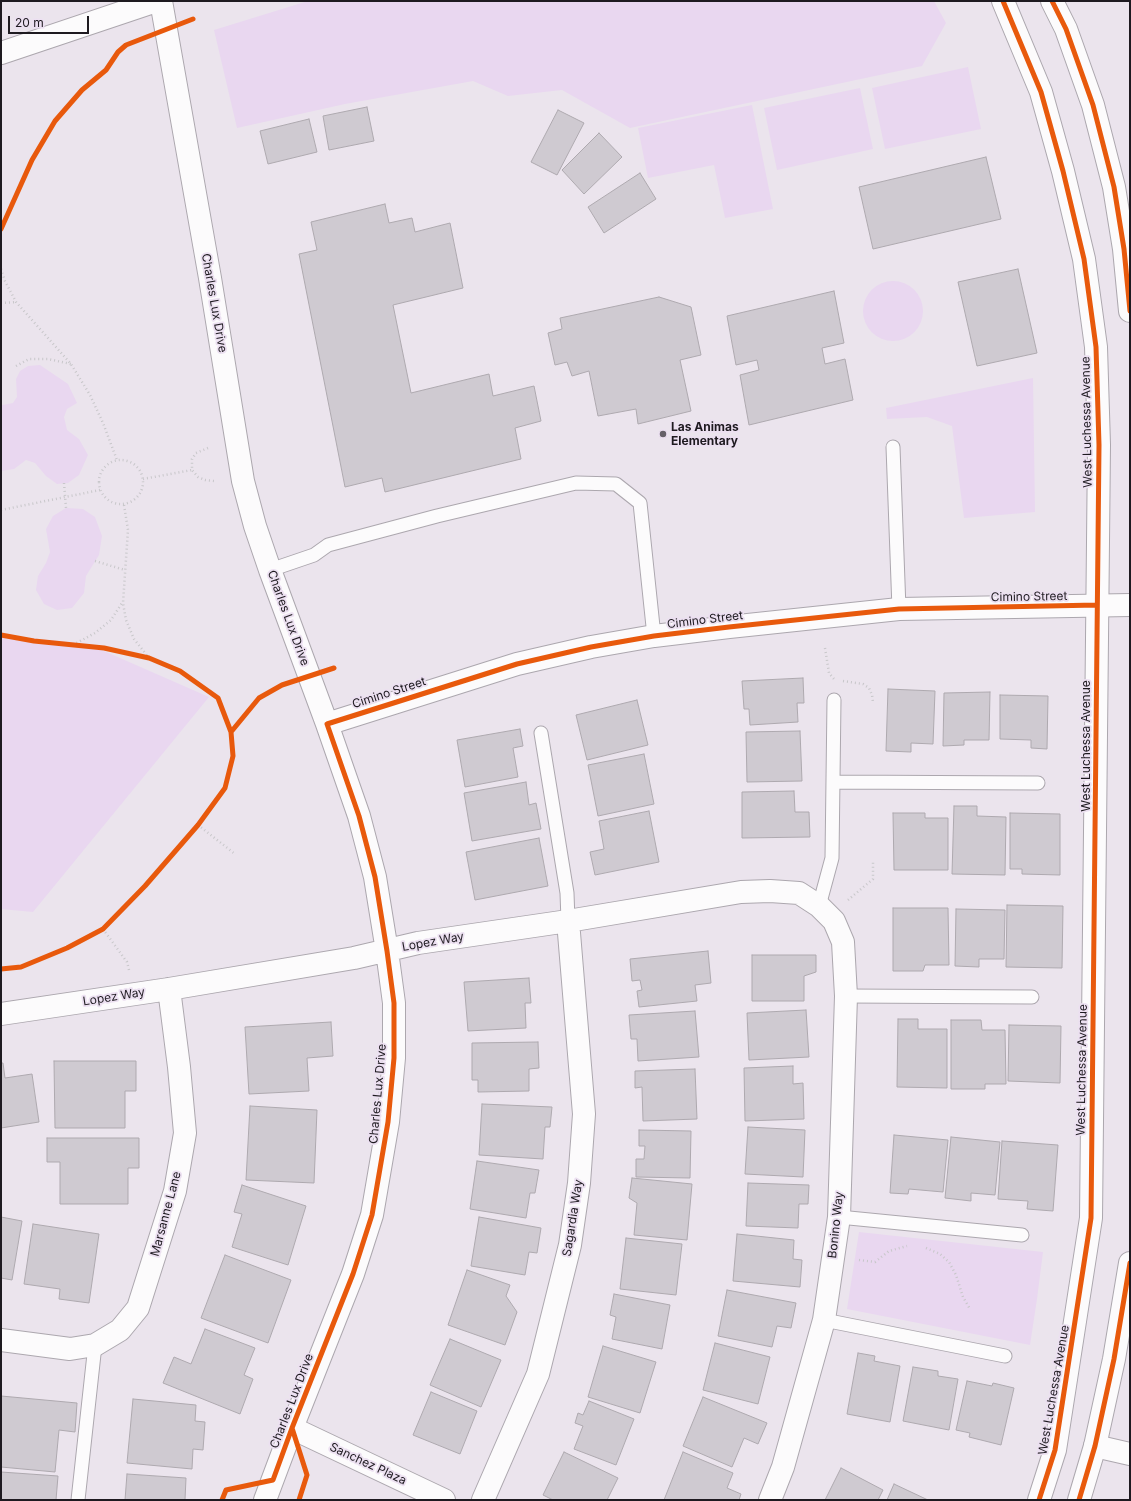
<!DOCTYPE html>
<style>
body{margin:0}
#map{position:relative;width:1131px;height:1501px;overflow:hidden;background:#ebe4ed;font-family:Inter,sans-serif}
canvas{display:block}
.frame{position:absolute;inset:0;border:2px solid #1e1a20;pointer-events:none}
.scale{position:absolute;left:8px;top:16px;width:81px;height:18px;box-sizing:border-box;border:2px solid #1e1a20;border-top:0;padding-left:5px;font-size:12px;line-height:14px;white-space:nowrap;color:#1e1a20;-webkit-text-stroke:3px #ece0f1;paint-order:stroke}
</style>
<div id="map">
<canvas width="1131" height="1501"></canvas>
<div class="frame"></div>
<div class="scale">20 m</div>
</div>
<script>
const g = document.querySelector('canvas').getContext('2d');
g.lineJoin = 'round';
function paint(path, color) { g.fillStyle = color; g.fill(path, 'evenodd'); }
const poly = rows => new Path2D(rows.map(r => 'M' + r).join(''));
function strokePath(path, color, width, dash) { g.strokeStyle = color; g.lineWidth = width; g.lineCap = dash ? 'butt' : 'round'; g.setLineDash(dash || []); g.stroke(path); }
function label(font, color, halo, rows, align = 'center') {
  g.font = font + ' Inter,sans-serif'; g.lineWidth = 3.5; g.setLineDash([]); g.textBaseline = 'middle'; g.strokeStyle = halo; g.fillStyle = color; for (const [text, x, y, turn = 0] of rows) {
    g.save(); g.translate(x, y); g.rotate((+turn || 0) * Math.PI / 180); g.textAlign = isNaN(turn) ? turn : align; if (halo) g.strokeText(text, 0, 0); g.fillText(text, 0, 0); g.restore();
  }
}
paint(poly([
 [308,1,934,1,946,23,922,66,630,128,562,90,508,96,473,81,345,104,237,128,214,30],
 [968,67,981,129,885,149,872,88],
 [860,88,873,149,777,170,764,108],
 [752,105,773,209,725,218,714,165,648,178,638,128],
 '863 311a30 30 0 1 1 60 0a30 30 0 1 1-60 0Z',
 [40,365,68,384,77,403,67,409,64,417,67,430,79,439,88,455,79,475,68,483,57,484,46,476,35,463,26,460,14,469,1,471,1,404,3,405,13,403,17,397,16,379,20,371,28,366],
 [1033,378,1035,512,964,518,952,426,927,417,887,419,886,408],
 [66,508,83,509,95,517,102,536,99,555,86,576,84,593,72,608,57,610,44,604,36,590,38,576,46,563,50,552,46,529,53,516],
 [1,635,88,644,209,697,33,912,1,909],
 [859,1232,1043,1252,1037,1299,1030,1345,847,1309]
]), '#e9d7f0');
const building = poly([
 [367,107,374,141,329,150,323,116,367,107],
 [558,110,584,123,557,175,531,162,558,110],
 [309,119,317,152,268,164,260,131,309,119],
 [599,133,622,157,584,194,562,170,599,133],
 [986,157,1001,219,873,249,859,187,986,157],
 [640,173,656,199,604,233,588,207,640,173],
 [385,204,389,223,412,218,415,232,450,223,463,288,393,305,411,393,489,374,493,396,534,386,541,421,515,428,521,459,385,492,382,478,345,487,299,254,317,250,311,222,385,204],
 [1018,269,1037,353,977,366,958,282,1018,269],
 [834,291,844,343,822,348,825,364,845,359,853,400,749,425,740,375,759,370,757,360,736,365,727,316,834,291],
 [659,297,691,307,701,355,680,360,691,411,638,424,636,409,598,416,589,371,572,376,567,362,555,365,548,333,562,329,560,318,659,297],
 [803,678,804,703,797,703,798,722,750,725,749,709,744,709,742,681,803,678],
 [888,689,935,691,933,744,911,743,911,752,886,751,888,689],
 [990,692,989,740,964,740,964,745,943,746,944,693,990,692],
 [1000,695,1048,696,1047,749,1031,748,1031,740,1000,739,1000,695],
 [637,700,648,745,587,760,576,715,637,700],
 [520,729,523,746,513,748,518,777,465,787,457,740,520,729],
 [800,731,802,781,747,782,746,732,800,731],
 [644,754,654,804,598,816,588,765,644,754],
 [526,782,529,805,536,803,541,829,472,841,464,793,526,782],
 [794,791,795,812,809,812,810,837,742,838,742,792,794,791],
 [954,806,977,806,977,816,1006,817,1005,875,952,874,954,806],
 [649,811,659,862,595,875,590,852,604,849,599,821,649,811],
 [893,813,925,813,925,818,948,818,948,870,894,870,893,813],
 [1010,813,1060,814,1060,875,1022,874,1022,869,1010,869,1010,813],
 [539,838,548,886,475,900,466,852,539,838],
 [1007,905,1063,906,1062,968,1006,967,1007,905],
 [893,908,948,908,949,965,925,965,923,971,893,971,893,908],
 [956,909,1005,910,1004,959,979,959,979,967,955,966,956,909],
 [708,951,711,983,695,985,697,1001,639,1007,637,991,642,990,640,980,632,981,630,959,708,951],
 [752,955,816,955,816,972,804,976,804,1001,752,1001,752,955],
 [529,978,531,1003,525,1003,526,1028,468,1031,464,982,529,978],
 [806,1010,809,1057,749,1060,747,1013,806,1010],
 [695,1011,699,1057,638,1061,637,1039,631,1039,629,1015,695,1011],
 [898,1019,918,1019,918,1029,947,1029,947,1088,897,1087,898,1019],
 [951,1020,981,1020,982,1030,1005,1030,1006,1084,985,1084,985,1089,951,1089,951,1020],
 [331,1022,333,1056,307,1058,309,1091,249,1094,245,1027,331,1022],
 [1009,1025,1061,1026,1060,1083,1008,1081,1009,1025],
 [538,1042,539,1068,529,1069,529,1091,478,1092,478,1080,472,1080,472,1043,538,1042],
 [54,1061,136,1061,136,1091,125,1091,125,1128,55,1128,54,1061],
 [1,1063,3,1063,5,1078,32,1074,39,1122,1,1128,1,1063],
 [793,1066,793,1084,803,1083,804,1119,745,1121,744,1068,793,1066],
 [695,1069,697,1119,643,1121,642,1087,635,1088,635,1071,695,1069],
 [482,1104,552,1107,550,1127,545,1127,543,1159,479,1155,482,1104],
 [250,1106,317,1110,314,1183,246,1180,250,1106],
 [748,1127,805,1130,803,1177,745,1174,748,1127],
 [639,1130,691,1131,690,1178,636,1177,636,1159,644,1159,645,1146,639,1146,639,1130],
 [894,1135,948,1140,943,1192,909,1189,908,1194,890,1193,894,1135],
 [951,1137,1000,1142,995,1195,971,1193,971,1201,945,1198,951,1137],
 [47,1138,139,1138,139,1168,128,1168,128,1204,60,1204,60,1162,47,1162,47,1138],
 [1002,1141,1058,1145,1053,1211,1027,1209,1028,1201,998,1199,1002,1141],
 [477,1161,539,1170,535,1193,530,1193,526,1218,470,1209,477,1161],
 [632,1178,692,1184,687,1240,634,1235,637,1203,629,1198,632,1178],
 [748,1183,809,1185,808,1204,799,1204,798,1228,746,1226,748,1183],
 [242,1185,306,1206,288,1265,232,1247,242,1214,234,1212,242,1185],
 [1,1217,22,1221,12,1280,1,1278,1,1217],
 [479,1217,541,1228,537,1253,529,1252,525,1275,471,1266,479,1217],
 [33,1224,99,1234,89,1303,59,1299,60,1289,24,1284,33,1224],
 [737,1234,794,1240,793,1259,802,1260,800,1287,733,1281,737,1234],
 [626,1238,682,1244,676,1295,620,1289,626,1238],
 [225,1255,291,1280,268,1343,201,1318,225,1255],
 [467,1270,510,1285,506,1296,517,1312,505,1345,448,1325,467,1270],
 [727,1290,796,1303,791,1328,777,1326,772,1347,718,1336,727,1290],
 [614,1294,670,1305,662,1349,612,1339,616,1317,610,1315,614,1294],
 [205,1329,255,1348,244,1375,253,1379,240,1414,163,1383,174,1357,191,1364,205,1329],
 [450,1339,501,1360,481,1407,430,1385,450,1339],
 [715,1343,770,1357,758,1404,703,1390,715,1343],
 [603,1346,656,1362,640,1413,588,1397,603,1346],
 [858,1353,875,1356,874,1361,900,1366,890,1422,847,1414,858,1353],
 [913,1367,938,1371,938,1376,958,1379,949,1430,903,1421,913,1367],
 [967,1381,992,1386,993,1383,1014,1388,1001,1445,969,1437,970,1433,956,1430,967,1381],
 [431,1392,477,1411,460,1454,413,1435,431,1392],
 [1,1396,77,1403,75,1432,59,1430,55,1472,1,1467,1,1396],
 [703,1397,767,1423,758,1444,744,1438,732,1467,683,1446,703,1397],
 [133,1399,196,1405,195,1421,205,1422,203,1450,193,1449,192,1469,127,1463,133,1399],
 [589,1401,634,1419,616,1465,574,1449,583,1426,575,1423,578,1413,583,1415,589,1401],
 [564,1452,618,1478,607,1500,553,1500,543,1495,564,1452],
 [683,1452,733,1473,727,1488,741,1494,739,1500,664,1500,683,1452],
 [841,1468,883,1490,878,1500,825,1500,841,1468],
 [1,1472,58,1476,56,1500,1,1500,1,1472],
 [127,1474,186,1478,185,1500,125,1500,127,1474],
 [894,1484,928,1500,887,1500,894,1484]
]);
paint(building, '#cfcad1');
strokePath(building, '#aea9af', 1);
const service = poly([
 [893,447,899,609],
 [270,570,314,555,328,545,437,516,576,483,616,484,640,503,654,636],
 [541,733,567,893,568,921],
 [833,782,1038,783],
 [819,906,832,858,834,700],
 [846,996,1032,997],
 [839,1217,1022,1235],
 [824,1320,1005,1356],
 [78,1500,95,1345]
]);
const minor = poly([
 [161,1,210,278,243,481,255,526,270,570,327,724,359,816,375,877,387,951,394,1003,394,1058,388,1122,372,1215,353,1274,292,1428,265,1500],
 [1,53,156,1],
 [327,724,517,664,591,647,654,636,729,627,899,609,1130,605],
 [1,1014,169,989,354,958,418,943,568,921,741,892,770,891,799,893,819,906,834,921,843,942,846,996,839,1217,824,1320,783,1467,770,1500],
 [1,1340,70,1349,95,1345,120,1330,138,1308,175,1191,185,1133,179,1067,169,989],
 [292,1428,444,1500],
 [1095,1446,1130,1454],
 [483,1500,538,1374,570,1245,579,1183,584,1114,568,921]
]);
const tertiary = poly([
 [1003,1,1041,92,1063,171,1084,259,1096,347,1099,445,1091,1218,1055,1450,1039,1500],
 [1052,1,1066,29,1093,105,1114,187,1124,249,1130,311],
 [1079,1500,1095,1446,1114,1359,1130,1263]
]);
strokePath(service, '#aca7ae', 15);
strokePath(minor, '#aca7ae', 24);
strokePath(tertiary, '#aca7ae', 24);
strokePath(poly([
 [1,269,5,281,16,302,71,364,90,395,103,423,117,460],
 [1,303,16,302],
 [16,366,29,359,48,359,71,364],
 [208,448,196,453,192,459,192,470,198,477,205,480,214,481],
 '99 482a22 22 0 1 1 44 0a22 22 0 1 1-44 0Z',
 [143,479,192,470],
 [64,483,66,508],
 [124,505,128,530,123,603,126,620,134,639,149,658],
 [1,510,100,490],
 [95,561,125,570],
 [73,645,95,633,111,620,122,603],
 [825,648,829,673,834,679],
 [843,681,863,684,869,688,872,695,873,702],
 [198,825,235,854],
 [848,900,873,879,873,861],
 [103,929,127,962,129,970],
 [926,1248,940,1254,949,1262,956,1275,963,1297,970,1309],
 [859,1260,875,1262,889,1251,907,1246]
]), '#c8c7ca', 2.5, [1, 3]);
strokePath(service, '#fcfbfc', 13);
strokePath(minor, '#fcfbfc', 22);
strokePath(tertiary, '#fcfbfc', 22);
strokePath(poly([
 [1003,1,1041,92,1063,171,1084,259,1096,347,1099,445,1091,1218,1055,1450,1039,1500],
 [1052,1,1066,29,1093,105,1114,187,1124,249,1130,311],
 [1,229,32,160,55,121,82,90,106,70,118,52,126,45,193,19],
 [1,635,34,641,104,648,149,658,180,671,218,698,231,732,233,756,225,788,198,825,145,886,103,929,67,948,21,967,1,969],
 [231,732,259,698,282,685,334,668],
 [292,1428,307,1475,299,1500],
 [222,1500,226,1490,273,1480,292,1428,353,1274,372,1215,388,1122,394,1058,394,1003,387,951,375,877,359,816,327,724,517,664,591,647,654,636,729,627,899,609,1097,605],
 [1079,1500,1095,1446,1114,1359,1130,1263]
]), '#e8590c', 5);
for (const [x, y, r, color] of [
 [663,434,4,"#666168"]
]) { const dot = new Path2D(); dot.arc(x, y, r, 0, 2 * Math.PI); g.fillStyle = color; g.fill(dot); strokePath(dot, '#ece0f1', 1.5); }
label('12px', '#1e1a20', '#ece0f1', [
 ["Charles Lux Drive",214,303,80],
 ["West Luchessa Avenue",1087,422,-91],
 ["Cimino Street",1029,597,-1],
 ["Charles Lux Drive",288,618,70],
 ["Cimino Street",705,620,-7],
 ["Cimino Street",389,693,-18],
 ["West Luchessa Avenue",1086,746,-90],
 ["Lopez Way",433,942,-10],
 ["Lopez Way",114,997,-9],
 ["West Luchessa Avenue",1082,1070,-89],
 ["Charles Lux Drive",378,1094,-85],
 ["Marsanne Lane",166,1214,-75],
 ["Sagardia Way",573,1218,-81],
 ["Bonino Way",836,1225,-84],
 ["West Luchessa Avenue",1054,1390,-80],
 ["Charles Lux Drive",292,1401,-69],
 ["Sanchez Plaza",368,1464,25]
]);
label('bold 12px', '#1e1a20', '#ece0f1', [
 ["Las Animas",671,427],
 ["Elementary",671,441]
], 'left');
</script>
